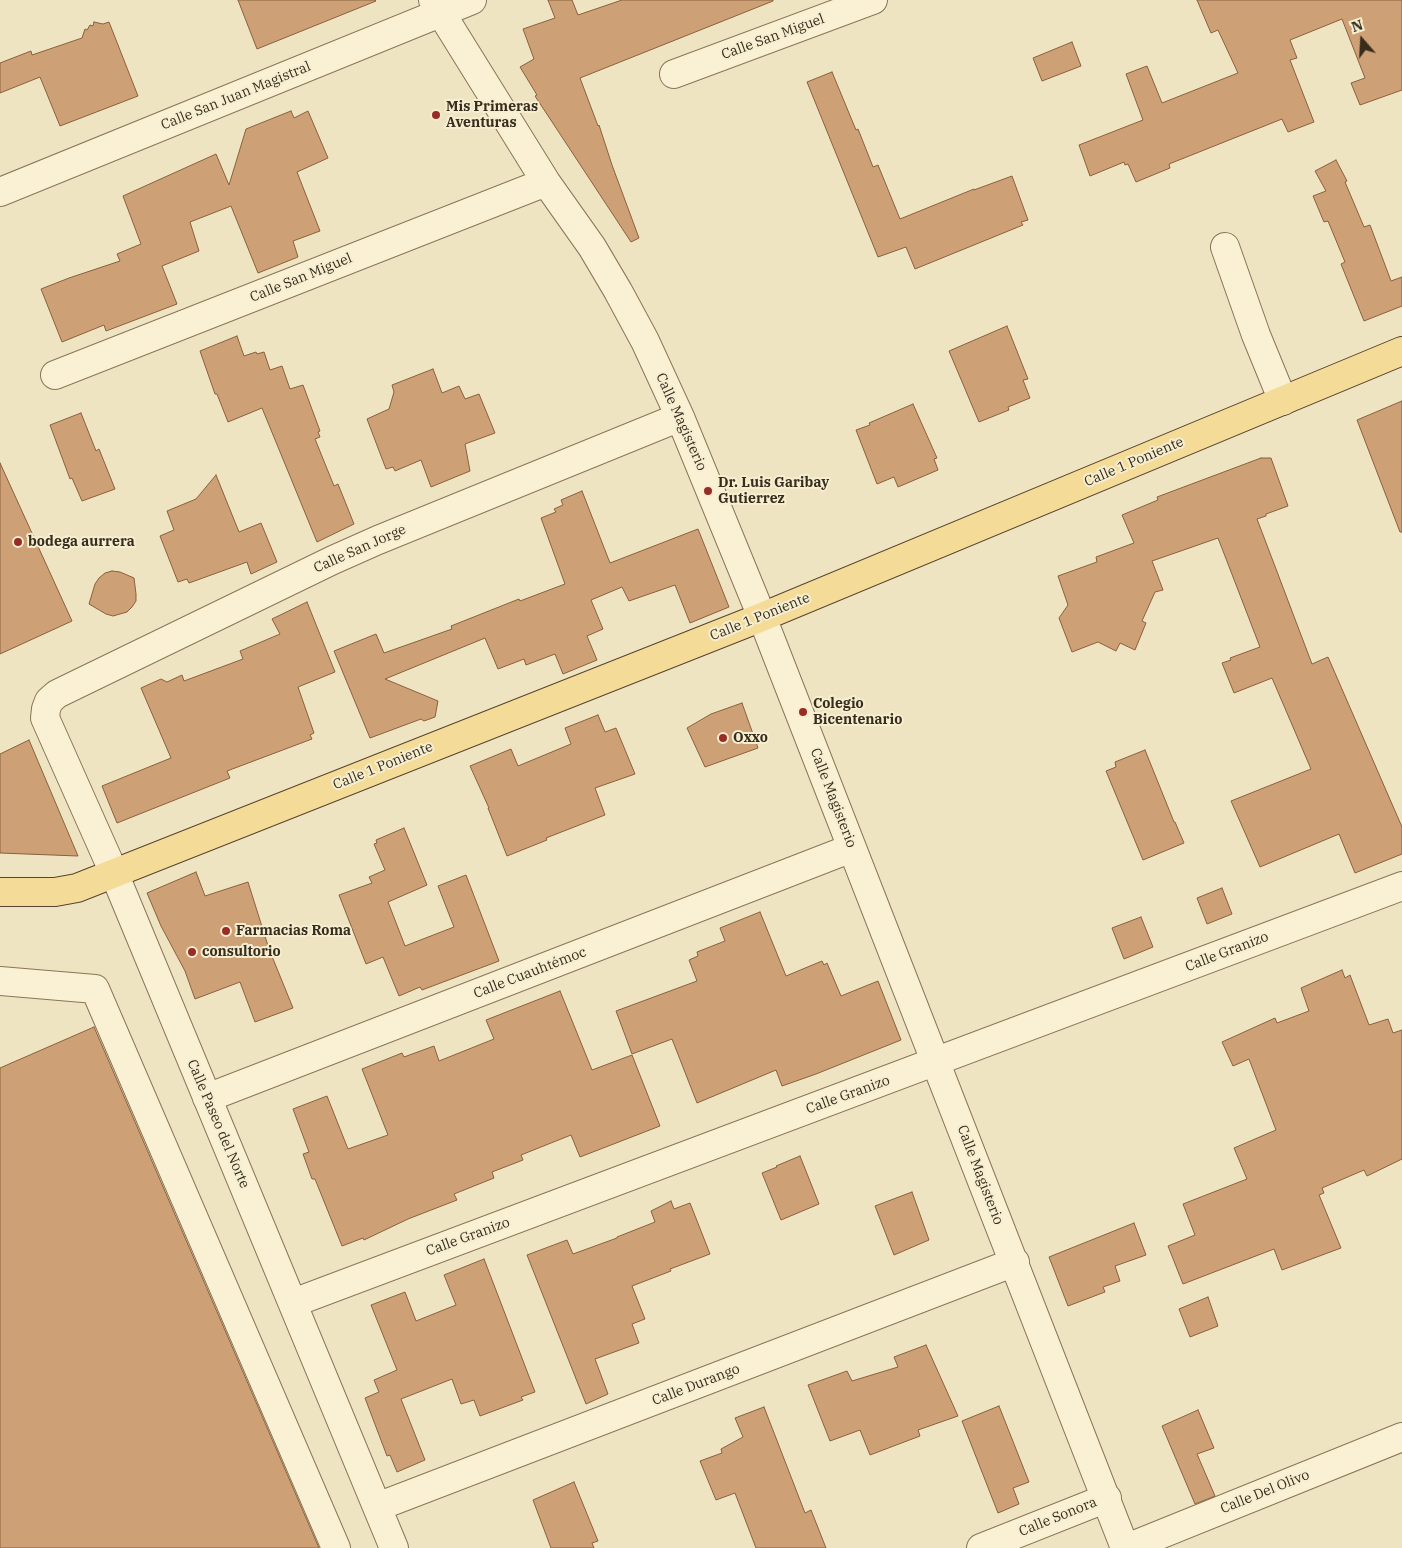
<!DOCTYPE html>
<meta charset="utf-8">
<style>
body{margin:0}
#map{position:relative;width:1402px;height:1548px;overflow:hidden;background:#efe4c1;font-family:"IBM Plex Serif",serif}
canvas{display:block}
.north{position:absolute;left:1337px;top:15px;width:50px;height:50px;-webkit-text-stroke:4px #f6eed1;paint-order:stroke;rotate:341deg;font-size:14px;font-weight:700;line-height:20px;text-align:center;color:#382c1d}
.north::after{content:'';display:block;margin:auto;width:18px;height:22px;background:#382c1d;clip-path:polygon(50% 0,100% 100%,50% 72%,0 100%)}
</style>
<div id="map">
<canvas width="1402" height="1548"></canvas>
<div class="north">N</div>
</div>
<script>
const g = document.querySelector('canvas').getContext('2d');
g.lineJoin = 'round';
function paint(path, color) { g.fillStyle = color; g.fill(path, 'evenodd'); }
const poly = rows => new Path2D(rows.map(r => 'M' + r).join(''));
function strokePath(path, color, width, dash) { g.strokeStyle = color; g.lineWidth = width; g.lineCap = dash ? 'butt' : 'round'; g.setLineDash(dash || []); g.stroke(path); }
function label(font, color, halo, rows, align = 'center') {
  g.font = font + ' "IBM Plex Serif",serif'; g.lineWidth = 4; g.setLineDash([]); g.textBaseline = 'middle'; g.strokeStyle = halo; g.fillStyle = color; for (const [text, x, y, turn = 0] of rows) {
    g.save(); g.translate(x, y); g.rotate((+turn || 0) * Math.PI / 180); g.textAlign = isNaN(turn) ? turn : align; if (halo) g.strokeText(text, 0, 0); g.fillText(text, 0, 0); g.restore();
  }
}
const building = poly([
 [238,0,375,0,376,1,257,49,238,0],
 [548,0,572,0,578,15,622,0,773,0,773,1,580,78,598,126,599,125,612,165,639,238,631,242,535,96,537,95,520,67,534,59,523,29,555,18,548,0],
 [1197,0,1402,0,1402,90,1360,105,1351,83,1365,78,1342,19,1290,40,1297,58,1290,60,1314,122,1288,132,1282,119,1169,164,1170,168,1136,182,1128,164,1125,165,1124,162,1090,176,1079,145,1143,120,1126,74,1147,66,1162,103,1238,73,1218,30,1211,33,1197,0],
 [94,22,103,24,109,22,138,96,60,126,40,77,0,93,0,63,31,51,32,55,82,38,85,29,87,30,90,25,93,26,94,22],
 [1072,42,1081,66,1042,81,1033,58,1072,42],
 [832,72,856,130,858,129,873,167,878,165,900,219,974,189,974,190,1012,176,1028,220,1021,222,1023,225,915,269,906,247,878,257,807,82,832,72],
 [291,111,294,118,308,111,328,158,297,172,320,231,293,241,298,257,258,273,231,206,190,222,199,251,162,266,177,304,106,331,104,325,62,342,41,289,69,278,120,261,117,254,141,244,123,196,216,154,229,185,246,129,291,111],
 [1336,160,1347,181,1345,182,1364,227,1370,225,1391,281,1402,277,1402,306,1364,321,1341,264,1345,262,1328,221,1324,222,1313,196,1326,191,1315,171,1336,160],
 [1007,326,1028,379,1023,380,1030,398,1008,407,1009,410,979,422,949,351,1007,326],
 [237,336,244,356,256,352,257,354,264,352,270,370,282,366,290,389,303,385,320,431,318,432,320,437,315,439,334,486,338,484,354,524,317,542,262,408,228,422,217,394,215,394,200,351,237,336],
 [433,369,442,393,459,386,465,399,479,394,495,433,465,444,470,471,431,487,421,460,395,471,393,467,386,469,367,419,389,409,394,392,392,385,433,369],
 [1402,401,1402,532,1400,532,1357,420,1402,401],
 [913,404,937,458,934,459,938,470,898,487,894,477,877,484,856,430,870,425,869,423,913,404],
 [81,413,96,451,99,449,115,489,82,501,72,478,70,479,50,425,81,413],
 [1261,458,1271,458,1288,506,1266,514,1266,516,1257,519,1276,569,1312,664,1328,657,1402,827,1402,854,1355,873,1339,834,1260,867,1231,801,1311,769,1272,678,1234,693,1222,663,1231,660,1230,658,1260,647,1218,538,1152,561,1163,590,1155,592,1142,621,1146,623,1135,650,1120,643,1116,651,1098,642,1072,652,1059,618,1068,605,1058,576,1097,562,1096,557,1134,543,1122,515,1158,500,1157,497,1261,458],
 [0,463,72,621,0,654,0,463],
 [216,475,239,532,261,523,277,562,251,574,247,562,189,583,187,579,178,582,160,536,174,530,167,511,196,499,216,475],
 [582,491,610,563,698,529,729,607,690,623,675,585,629,601,622,587,591,600,603,629,587,636,597,660,563,674,555,654,526,665,524,659,498,669,485,638,385,679,438,701,435,717,424,721,421,719,370,738,334,651,376,634,384,653,452,629,451,626,519,599,520,601,565,584,541,518,556,512,554,509,563,505,561,500,582,491],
 [112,571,120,572,134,578,136,594,136,601,132,607,127,612,113,616,106,614,89,604,95,584,99,578,105,573,112,571],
 [307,602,335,672,298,687,314,733,310,735,312,739,227,771,230,778,117,823,102,786,171,758,141,688,161,679,167,682,182,675,184,681,243,659,240,651,280,634,272,619,307,602],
 [742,703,758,748,705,767,687,728,711,714,742,703],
 [598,715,605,732,616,728,635,774,595,788,605,815,546,838,547,840,507,856,488,808,489,808,470,766,511,749,518,766,571,744,565,728,598,715],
 [29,740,78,856,0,853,0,754,29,740],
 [1145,750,1174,822,1175,822,1184,843,1143,860,1106,771,1116,767,1115,762,1145,750],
 [404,828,427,885,388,902,405,946,454,927,438,886,466,875,499,961,422,990,420,987,399,996,383,957,366,964,339,895,372,883,369,877,385,870,374,844,377,843,376,840,404,828],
 [196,872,205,896,248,882,269,949,293,1008,255,1022,240,982,195,999,185,971,161,926,147,893,196,872],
 [1222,888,1232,914,1207,924,1197,898,1222,888],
 [760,912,786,976,822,961,824,965,827,963,841,996,878,981,901,1040,816,1074,782,1086,776,1070,697,1103,672,1039,632,1054,616,1011,697,981,689,960,698,956,697,952,725,941,720,928,760,912],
 [1141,917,1153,947,1124,959,1112,928,1141,917],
 [1342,970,1345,978,1350,975,1369,1025,1388,1019,1393,1033,1402,1030,1402,1159,1367,1176,1364,1170,1322,1188,1324,1193,1319,1195,1341,1248,1282,1270,1274,1249,1183,1284,1168,1246,1195,1235,1183,1204,1247,1179,1234,1148,1276,1130,1249,1059,1233,1066,1222,1042,1275,1018,1277,1023,1309,1011,1301,988,1342,970],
 [560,991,592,1070,632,1055,660,1126,580,1157,571,1135,521,1155,523,1160,492,1172,494,1178,454,1194,457,1200,408,1219,364,1240,363,1238,342,1246,315,1179,312,1179,303,1154,309,1152,293,1109,327,1096,348,1149,388,1135,362,1069,402,1053,404,1057,434,1046,439,1061,494,1039,486,1020,560,991],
 [94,1027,319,1548,0,1548,0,1068,94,1027],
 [800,1156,819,1204,781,1220,762,1173,777,1167,776,1166,800,1156],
 [912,1192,929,1240,894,1255,875,1206,912,1192],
 [671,1201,674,1209,690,1203,710,1254,670,1269,671,1271,632,1286,645,1319,632,1324,639,1343,595,1359,608,1394,586,1404,527,1255,567,1240,573,1254,617,1238,617,1237,655,1222,651,1211,671,1201],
 [1134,1223,1146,1255,1115,1266,1120,1281,1103,1287,1105,1292,1068,1306,1049,1257,1134,1223],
 [484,1259,535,1392,521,1397,523,1400,480,1416,474,1400,461,1404,452,1379,401,1399,425,1460,397,1472,390,1455,387,1456,365,1398,379,1392,374,1380,397,1370,371,1305,405,1292,416,1321,456,1305,444,1275,484,1259],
 [1208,1297,1218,1326,1190,1337,1179,1309,1208,1297],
 [926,1345,958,1416,918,1430,920,1436,870,1455,860,1430,830,1441,808,1385,847,1371,852,1381,898,1367,894,1357,926,1345],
 [999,1406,1029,1482,1013,1488,1019,1504,998,1513,962,1421,999,1406],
 [764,1407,805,1513,811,1510,826,1548,756,1548,735,1493,716,1500,700,1461,722,1453,721,1449,743,1437,735,1418,764,1407],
 [1198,1410,1214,1448,1197,1454,1215,1496,1195,1504,1162,1426,1198,1410],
 [574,1482,598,1541,592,1543,594,1548,551,1548,533,1500,574,1482]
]);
paint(building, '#cea076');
strokePath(building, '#89603d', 1);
const minor = poly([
 [433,0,546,182,592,247,618,291,645,341,680,417,762,617,1125,1548],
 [674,74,873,0],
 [0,192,472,0],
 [1225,247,1256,335,1283,401],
 [55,375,546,182],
 [0,981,95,989,336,1548],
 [207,1098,852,848],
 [293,1303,1402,886],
 [377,1507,1015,1262],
 [394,1548,114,873,45,718,46,709,49,701,57,694,333,560,378,540,680,417],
 [981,1548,1107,1498],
 [1127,1548,1402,1437]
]);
const major = poly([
 [0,892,55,892,77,888,762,617,1402,351]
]);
strokePath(minor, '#897558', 30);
strokePath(major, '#57432d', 30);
strokePath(minor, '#faf1d5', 28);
strokePath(major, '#f4dc98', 28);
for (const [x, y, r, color] of [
 [436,115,5,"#9a2c26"],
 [708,491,5,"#9a2c26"],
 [18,542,5,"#9a2c26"],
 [803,712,5,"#9a2c26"],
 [723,738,5,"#9a2c26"],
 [226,931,5,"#9a2c26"],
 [192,952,5,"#9a2c26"]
]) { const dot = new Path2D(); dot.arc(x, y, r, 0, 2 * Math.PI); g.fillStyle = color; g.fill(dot); strokePath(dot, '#f6eed1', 2); }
label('14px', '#382c1d', '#f6eed1', [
 ["Calle San Miguel",773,37,-20],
 ["Calle San Juan Magistral",236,96,-22],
 ["Calle San Miguel",301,278,-22],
 ["Calle Magisterio",681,422,66],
 ["Calle 1 Poniente",1134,462,-23],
 ["Calle San Jorge",360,549,-24],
 ["Calle 1 Poniente",760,617,-22],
 ["Calle 1 Poniente",383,766,-22],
 ["Calle Magisterio",833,798,69],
 ["Calle Granizo",1227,952,-21],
 ["Calle Cuauhtémoc",530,973,-21],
 ["Calle Granizo",848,1095,-20],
 ["Calle Paseo del Norte",218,1124,67],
 ["Calle Magisterio",980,1175,69],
 ["Calle Granizo",468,1237,-20],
 ["Calle Durango",696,1385,-21],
 ["Calle Del Olivo",1265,1492,-22],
 ["Calle Sonora",1058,1517,-22]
]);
label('bold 14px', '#382c1d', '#f6eed1', [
 ["Mis Primeras",446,107],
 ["Aventuras",446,123],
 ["Dr. Luis Garibay",718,483],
 ["Gutierrez",718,499],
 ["bodega aurrera",28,542],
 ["Colegio",813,704],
 ["Bicentenario",813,720],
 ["Oxxo",733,738],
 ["Farmacias Roma",236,931],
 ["consultorio",202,952]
], 'left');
</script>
